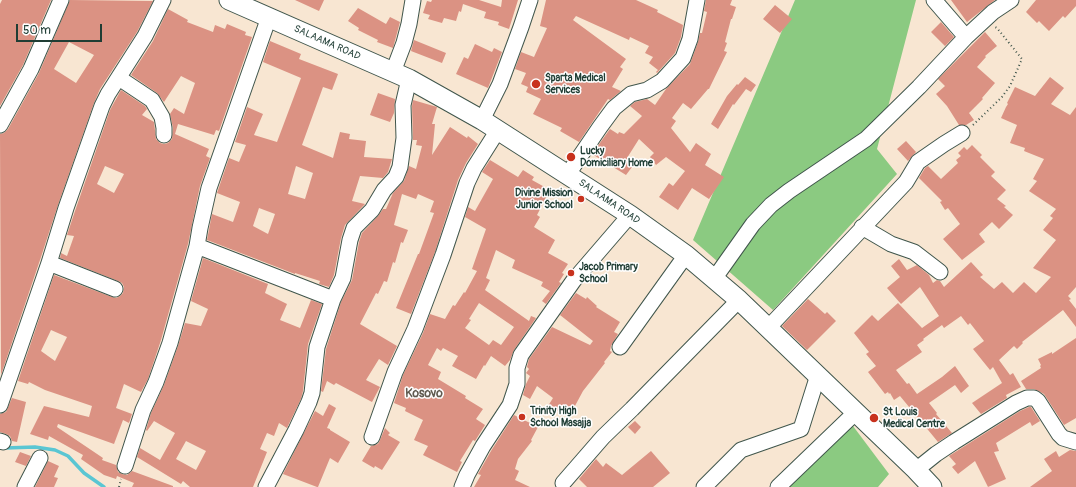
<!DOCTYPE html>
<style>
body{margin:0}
#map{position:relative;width:1076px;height:487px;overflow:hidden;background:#f8e6d2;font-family:Pangolin,sans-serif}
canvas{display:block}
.scale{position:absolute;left:16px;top:24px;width:86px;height:18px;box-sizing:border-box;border:2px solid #1f3d34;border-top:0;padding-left:5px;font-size:12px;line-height:14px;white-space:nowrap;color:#1f3d34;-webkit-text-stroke:3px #fff;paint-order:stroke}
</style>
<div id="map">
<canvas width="1076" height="487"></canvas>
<div class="scale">50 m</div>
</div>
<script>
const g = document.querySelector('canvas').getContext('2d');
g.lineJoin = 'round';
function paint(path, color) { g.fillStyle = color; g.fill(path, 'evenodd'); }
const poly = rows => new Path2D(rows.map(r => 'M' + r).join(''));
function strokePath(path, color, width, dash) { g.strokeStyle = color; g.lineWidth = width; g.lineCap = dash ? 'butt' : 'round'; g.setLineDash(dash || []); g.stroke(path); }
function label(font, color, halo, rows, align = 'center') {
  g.font = font + ' Pangolin,sans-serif'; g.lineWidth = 3; g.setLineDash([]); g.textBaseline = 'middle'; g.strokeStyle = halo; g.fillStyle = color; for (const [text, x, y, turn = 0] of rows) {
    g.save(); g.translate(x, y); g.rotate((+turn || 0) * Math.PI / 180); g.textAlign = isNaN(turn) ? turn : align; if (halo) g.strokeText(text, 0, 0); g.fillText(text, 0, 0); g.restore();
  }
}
paint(poly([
 [795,0,916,0,877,149,897,174,773,310,693,240],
 [850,422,889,474,878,487,783,487]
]), '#8bca81');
strokePath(poly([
 [5,448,35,447,55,450,68,456,84,473,104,487]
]), '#5ac6d3', 3.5);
paint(poly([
 [2,0,51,0,23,65,0,106,0,4],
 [70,0,153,1,137,32,100,89,94,103,58,205,40,260,1,375,0,134,4,133,8,129,39,73],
 [69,42,94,55,76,83,54,69],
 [295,0,324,0,319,11],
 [432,0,479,0,501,7,502,0,518,0,509,29,498,25,499,22,484,18,486,12,463,4,461,12,459,11,456,21,444,18,442,23,428,19,430,15,423,13,427,1,431,2],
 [546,0,636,0,658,10,657,12,683,25,681,37,675,53,657,73,656,72,658,70,649,63,653,57,645,53,649,46,630,37,629,40,576,16,573,20,626,59,620,67,623,69,612,87,621,91,610,100,608,99,579,142,560,131,562,128,533,114,541,99,526,92,528,87,521,84,526,73,515,69,521,52,534,57,547,28,540,26],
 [706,0,732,0,730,5,736,7,732,19,731,19,725,42,727,43,724,51,727,52,709,89,708,89,691,109,683,103,672,118,676,121,671,128,690,152,696,143,711,154,705,165,724,177,709,199,692,188,678,210,659,197,669,183,673,186,685,171,666,157,656,165,650,157,654,153,639,139,627,158,635,163,626,175,592,154,610,129,618,134,619,132,624,134,642,116,630,106,635,102,647,99,655,105,666,89,690,64,698,42,700,33,702,33,707,12,704,11],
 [951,0,995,0,967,22],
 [1036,0,1076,0,1076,6,1065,18,1063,16,1049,31,1039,21,1037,23,1026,12],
 [775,5,792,19,780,33,763,19],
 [358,8,386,24,390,17,400,22,393,48,377,42,378,40,358,30,359,28,348,21],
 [168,9,188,20,187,22,213,32,215,25,225,29,227,24,246,32,245,35,252,37,219,131,216,130,214,135,178,124,175,134,209,149,206,156,210,158,200,186,188,244,161,340,148,379,141,392,124,384,116,408,132,414,129,423,123,420,114,444,58,424,57,427,103,458,102,460,116,465,118,472,122,474,127,475,132,471,173,486,173,487,132,487,134,483,117,476,116,479,104,475,81,459,83,455,49,436,48,440,30,434,44,406,89,417,92,406,45,390,29,382,28,384,18,381,54,275,112,297,116,298,120,296,123,293,124,287,122,283,118,281,60,258,61,253,67,256,74,236,67,235,75,211,110,110,121,90,145,106,147,109,142,115,154,122,156,139,160,143,164,144,168,143,172,139,173,128,170,114,174,108,184,114,195,83,181,76,164,102,157,93,131,75,153,41],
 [105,166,124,174,114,193,97,184],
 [51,330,67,337,55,361,41,351],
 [941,22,954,37,945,46,931,32],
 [985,32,997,46,985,56,986,57,977,67,995,83,982,98,983,99,969,113,974,120,966,125,959,125,947,106,936,94,945,86,938,79],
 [414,40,446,53,442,63,411,51],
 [270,41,301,54,299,59,338,74,332,90,323,87,302,145,333,158,340,132,350,134,349,139,366,141,364,157,392,159,388,172,383,178,360,176,352,201,365,204,345,225,341,238,334,275,329,287,319,284,320,281,295,273,295,274,207,240,212,214,233,222,240,202,217,193,229,158,239,162,246,145,235,142,247,107,263,114,254,135,277,142,301,78,263,62],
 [296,166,313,173,305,199,288,194],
 [259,208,275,214,268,234,253,226],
 [475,44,492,52,494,48,502,52,488,88,456,74,464,57,468,59],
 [745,77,756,85,751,92,746,89,734,105,733,104,718,129,711,124,727,96,737,84,738,85],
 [1050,77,1064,88,1051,104,1070,115,1076,107,1076,287,1068,296,1071,299,1069,300,1076,309,1076,327,1063,310,1022,342,1023,343,1017,349,1014,346,999,360,1010,375,1013,373,1021,387,1006,395,1007,398,981,414,972,403,1002,383,993,367,990,370,973,349,984,341,970,323,968,325,961,316,944,328,942,325,923,339,924,340,917,345,922,352,896,370,907,384,909,383,917,394,942,377,955,366,969,386,961,393,955,385,929,403,937,413,936,414,952,433,938,442,900,396,894,400,890,393,889,394,888,392,885,394,868,372,876,366,866,354,869,352,854,333,872,315,878,321,898,303,922,328,939,316,920,287,901,304,887,288,900,277,891,266,899,259,907,270,917,265,929,275,933,283,937,280,940,281,944,287,971,262,983,275,980,277,994,289,1002,282,1013,293,1024,282,1036,293,1051,277,1033,268,1056,240,1043,230,1053,218,1050,216,1056,209,1029,191,1037,181,1033,179,1044,159,1024,151,1025,148,1010,143,1017,125,1001,118,1006,107,1008,104,1007,103,1015,87,1035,96],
 [378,93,395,99,394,113,390,122,370,115],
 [413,100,437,107,432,124,435,124,432,155,450,127,467,138,468,136,478,144,466,163,458,180,435,252,411,314,396,308,418,254,419,254,434,213,430,212,434,201,418,194,416,199,402,194,394,225,408,230,403,243,401,242,395,263,393,262,387,282,384,281,378,294,376,293,360,324,397,346,388,365,379,359,366,380,380,387,372,402,336,383,334,385,327,381,323,392,321,391,326,349,341,302,352,280,359,242,362,233,378,216,383,209,386,209,393,193,404,181,409,166,416,169,422,146,416,145,417,140,413,140,412,106],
 [906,141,916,152,908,161,897,149],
 [972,145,982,155,980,157,995,172,991,176,1006,190,997,199,1006,206,1004,207,1013,215,999,229,992,222,979,234,985,242,962,260,943,239,960,224,948,208,945,210,940,202,942,201,919,178,925,168,928,166,941,179,958,163,956,160,961,156,958,153,964,147,967,150],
 [490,160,518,177,523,170,534,177,532,180,550,190,537,215,540,217,534,227,555,240,548,253,568,264,562,273,564,274,559,282,561,283,546,304,542,301,550,291,541,286,543,282,512,268,515,260,496,250,486,278,490,280,485,290,529,321,531,316,536,318,514,350,510,360,505,366,491,356,485,366,484,365,476,379,452,366,458,356,443,348,441,351,437,348,428,365,441,372,438,379,466,396,465,398,483,409,476,419,485,425,475,441,473,440,460,461,462,462,457,472,423,455,428,446,414,440,423,420,405,411,406,408,394,403,403,375,423,333,430,314,445,319,453,305,455,306,464,292,465,293,477,271,472,269,486,229,465,217,468,207,475,211,493,179,482,172],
 [479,303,514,327,501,345,493,340,489,345,465,328,471,320,469,319],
 [203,258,268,284,265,293,287,304,280,320,300,328,311,300,322,304,308,344,303,391,301,399,287,428,279,423,274,436,267,433,260,449,267,452,253,487,190,487,183,481,181,484,137,457,140,448,160,460,175,433,154,421,147,431,146,430,151,413,164,385,178,346,185,323,201,326,208,309,191,301],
 [186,441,206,451,196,470,176,459],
 [576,293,586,299,587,297,597,306,596,307,620,322,614,332,618,334,611,346,610,351,612,352,604,362,605,363,583,391,569,417,548,406,553,398,537,386,530,399,523,395,526,384,530,376,526,373,529,369,527,367,529,359,552,327,590,345,593,341,560,315],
 [808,299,825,314,827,312,836,321,807,350,782,326],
 [1076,338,1076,418,1064,425,1044,394,1034,389,1026,389,1021,381,1041,368,1040,366,1041,365,1038,359,1052,352,1052,354],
 [12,398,26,402,17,442,12,441,10,436,6,434,0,432,0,414,6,412],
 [329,404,336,408,327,428,330,429,330,430,350,442,338,463,330,458,318,487,317,487,283,474,315,411,323,416],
 [1029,407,1031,407,1040,421,1032,426,1030,422,996,443,999,451,994,452,1006,479,988,487,975,461,958,474,952,467,956,464,949,456,1020,411],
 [514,415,538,427,531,440,532,441,518,459,515,469,519,471,515,480,530,487,474,487,481,475,478,474,491,451],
 [635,421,641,427,635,434,628,427],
 [385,428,390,433,388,435,400,442,382,470,375,466,374,468,362,461,371,446,378,444,380,440],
 [1070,450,1076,451,1076,487,1030,487,1052,471,1044,459,1056,451,1059,457],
 [651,451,670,473,653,487,587,487,579,479,596,459,603,467,606,463,622,475],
 [20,452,31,456,26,466,15,462],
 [48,461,59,466,54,477,58,478,54,487,35,487]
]), '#db9283');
const minor = poly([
 [934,0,966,37],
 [393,72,404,43,409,24,413,0],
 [119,78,152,100,162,117,164,128,164,135],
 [482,120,500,84,521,27,530,0],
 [0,125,31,69,61,0],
 [568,174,600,127,614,108,631,94,647,90,662,81,683,58,690,39,697,0],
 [862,227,891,244,914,252,940,272],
 [197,246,333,299],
 [49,263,115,289],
 [714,279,753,224,771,205,789,191,866,139,919,87,966,37,993,12,1011,0],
 [768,328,906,182,918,162,944,144,962,133],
 [620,347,686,255],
 [0,405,49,263,66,208,102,106,108,94,145,36,163,0],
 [372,437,395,372,415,329,443,255,467,183,474,168,498,130],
 [0,441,3,442],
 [125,466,143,410,156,382,170,343,197,246,200,228,209,188,269,17],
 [916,470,936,454,954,442,1016,403,1027,398,1034,398,1038,401,1059,434,1063,438,1076,442],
 [563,483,603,437,632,409,739,300],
 [25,487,40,458],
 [266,487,296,430,309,402,312,393,317,347,333,299,343,278,350,240,354,228,372,210,384,190,396,177,400,167,404,138,403,105,409,79],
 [462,487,467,475,483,446,510,405,517,384,517,368,521,355,574,280,630,215],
 [704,487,741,450,801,429,818,375],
 [778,487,856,412]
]);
const major = poly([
 [229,0,409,79,482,120,630,215,686,255,739,300,916,470,932,487]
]);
strokePath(minor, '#40564c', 17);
strokePath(major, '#40564c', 21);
strokePath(poly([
 [973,125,1002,97,1010,86,1022,59,997,28,995,27],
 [119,487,121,479]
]), '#40564c', 2, [1, 3]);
strokePath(minor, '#fff', 15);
strokePath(major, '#fff', 19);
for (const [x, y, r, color] of [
 [536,84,5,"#c8321e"],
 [571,157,5,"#c8321e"],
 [581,199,4,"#c8321e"],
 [571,273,4,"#c8321e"],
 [522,417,4,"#c8321e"],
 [874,418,5,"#c8321e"]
]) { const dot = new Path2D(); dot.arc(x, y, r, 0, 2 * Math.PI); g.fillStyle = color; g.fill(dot); strokePath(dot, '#fff', 1.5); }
label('10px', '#1f3d34', '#fff', [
 ["SALAAMA ROAD",327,43,24],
 ["SALAAMA ROAD",609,202,34]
]);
label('bold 10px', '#1f3d34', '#fff', [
 ["Sparta Medical",545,78],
 ["Services",545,90],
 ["Lucky",580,151],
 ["Domiciliary Home",580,163],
 ["Divine Mission",573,193,"right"],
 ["Junior School",573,205,"right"],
 ["Jacob Primary",579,267],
 ["School",579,279],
 ["Trinity High",530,411],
 ["School Masajja",530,423],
 ["St Louis",883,412],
 ["Medical Centre",883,424]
], 'left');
label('bold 12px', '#615b50', '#fff', [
 ["Kosovo",424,394]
]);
</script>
